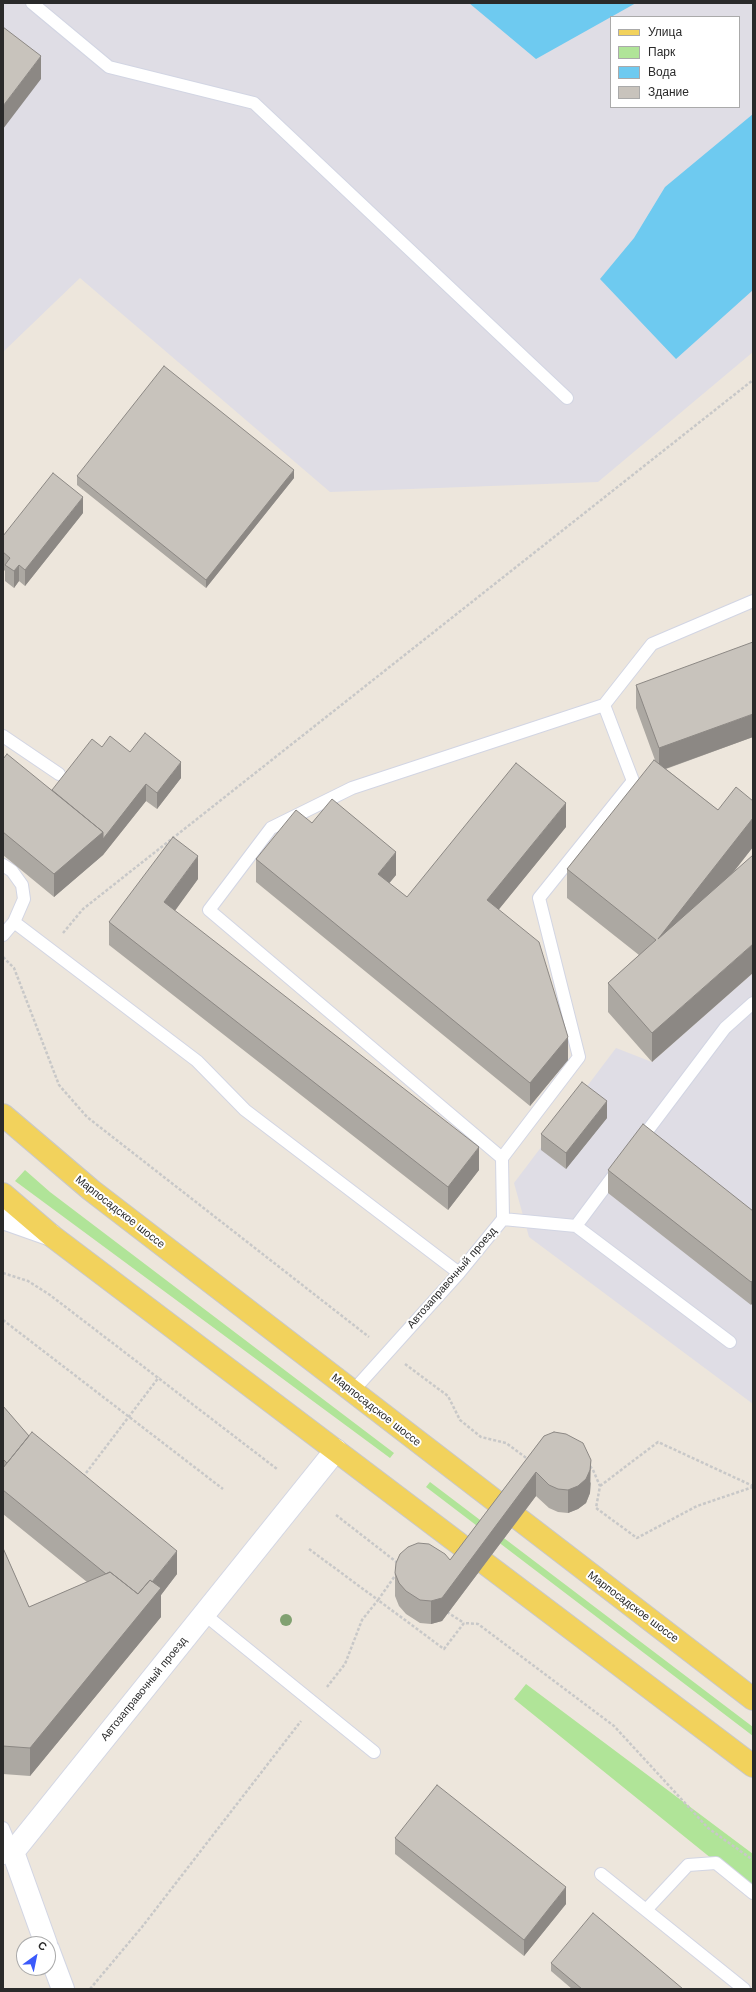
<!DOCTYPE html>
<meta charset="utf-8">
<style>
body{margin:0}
#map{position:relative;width:756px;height:1992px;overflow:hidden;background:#ede6dc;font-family:"Work Sans",sans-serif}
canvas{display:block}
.frame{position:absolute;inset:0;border:4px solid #2a2a2a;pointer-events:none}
.legend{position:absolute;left:610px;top:16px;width:130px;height:92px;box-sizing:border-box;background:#fff;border:1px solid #aaa;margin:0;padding:5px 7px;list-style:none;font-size:12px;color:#2a2a2a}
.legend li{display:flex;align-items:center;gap:8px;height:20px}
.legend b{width:20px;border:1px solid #aaa}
.north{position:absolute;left:16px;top:1936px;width:40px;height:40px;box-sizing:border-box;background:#fff;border:1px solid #aaa;border-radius:50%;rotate:33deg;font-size:11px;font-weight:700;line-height:16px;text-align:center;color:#2a2a2a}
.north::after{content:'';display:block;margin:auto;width:14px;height:18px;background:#3b5afb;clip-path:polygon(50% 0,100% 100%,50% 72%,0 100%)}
</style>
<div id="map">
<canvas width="756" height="1992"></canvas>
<div class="frame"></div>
<ul class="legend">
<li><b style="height:5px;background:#f2d25c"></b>Улица</li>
<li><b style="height:11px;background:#b0e498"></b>Парк</li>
<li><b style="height:11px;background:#6ecaf0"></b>Вода</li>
<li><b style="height:11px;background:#c8c3bc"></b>Здание</li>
</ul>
<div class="north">С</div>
</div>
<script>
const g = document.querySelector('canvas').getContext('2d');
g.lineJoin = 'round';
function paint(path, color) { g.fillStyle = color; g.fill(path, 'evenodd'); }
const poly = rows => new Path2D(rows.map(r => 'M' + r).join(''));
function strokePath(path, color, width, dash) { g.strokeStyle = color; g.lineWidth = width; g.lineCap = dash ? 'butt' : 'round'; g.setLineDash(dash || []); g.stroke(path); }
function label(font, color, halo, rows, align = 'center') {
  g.font = font + ' "Work Sans",sans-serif'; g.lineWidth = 4; g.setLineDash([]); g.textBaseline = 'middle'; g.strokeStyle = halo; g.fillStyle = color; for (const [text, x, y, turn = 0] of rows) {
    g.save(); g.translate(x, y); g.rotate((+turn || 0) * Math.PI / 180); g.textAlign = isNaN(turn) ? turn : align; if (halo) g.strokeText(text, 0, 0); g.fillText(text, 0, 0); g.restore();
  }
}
paint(poly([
 [3,3,753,3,753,352,598,482,330,492,80,278,3,352],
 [611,17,739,17,739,107,611,107],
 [753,973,753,1404,529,1237,514,1183,616,1048,652,1062]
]), '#dfdde5');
paint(poly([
 [25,1170,50,1192,394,1453,390,1458,15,1181],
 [430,1482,753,1727,753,1736,426,1487],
 [526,1684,753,1854,753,1892,514,1699]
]), '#b0e498');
paint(poly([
 [469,3,636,3,536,59],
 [753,114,753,290,676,359,600,279,634,238,665,187]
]), '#6ecaf0');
const service = poly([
 [32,3,109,67,254,103,567,398],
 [3,736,59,774],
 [3,865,12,871,22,885,24,899,14,922],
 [3,935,14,922,197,1061,245,1110,459,1273],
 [639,1142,725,1028,753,1003],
 [502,1158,579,1057,539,898,633,781,604,705],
 [503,1219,502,1158,209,910,271,828,352,788,604,705,652,644,753,601],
 [576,1226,617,1171],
 [352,1392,459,1273,503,1219,576,1226,730,1342],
 [204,1614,374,1752],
 [3,1828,13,1852,3,1858],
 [601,1874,744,1989],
 [646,1910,688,1865,716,1863,753,1893]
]);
const minor = poly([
 [46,1944,13,1852,336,1450],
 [48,1949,63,1989]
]);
const secondary = poly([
 [3,1218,51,1235]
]);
const primary = poly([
 [3,1115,91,1190,753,1699],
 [3,1194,52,1236,753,1766]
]);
strokePath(service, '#d2d5e3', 14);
strokePath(minor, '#d2d5e3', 24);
strokePath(secondary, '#d2d5e3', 24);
strokePath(primary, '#c8c8c8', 24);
strokePath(poly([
 [63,933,83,909,753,380],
 [3,957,14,968,59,1085,87,1117,369,1337],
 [3,1273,28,1281,50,1295,277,1469],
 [3,1320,223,1489],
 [405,1364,448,1396,460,1420,481,1437,506,1443,529,1460],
 [590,1466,593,1470,600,1486,596,1508,637,1538,697,1506,753,1487],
 [83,1477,159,1377],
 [600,1486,658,1442,753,1486],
 [336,1515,399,1564],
 [309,1549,378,1600,362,1620,345,1664,327,1687],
 [397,1573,378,1600,444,1649,464,1623,478,1624,614,1726,708,1828,753,1860],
 [447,1612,464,1623],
 [90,1989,142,1927,301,1721]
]), '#c8c8c8', 2.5, [3, 2]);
strokePath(service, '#fff', 12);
strokePath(minor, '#fff', 22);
strokePath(secondary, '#fff', 22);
strokePath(primary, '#f2d25c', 22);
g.fillStyle = '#81a171';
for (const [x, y] of [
 [286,1620]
]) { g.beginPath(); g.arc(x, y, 6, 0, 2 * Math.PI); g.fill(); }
paint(poly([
 [77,476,294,478,206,588,77,485],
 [83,513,25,586,19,581,14,588,5,581,5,571,3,569,3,536],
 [636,685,753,737,666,769,718,810,753,801,753,847,733,873,652,1062,608,1012,608,983,639,955,567,898,567,869,655,760,636,708],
 [102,747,130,752,181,778,157,809,146,801,103,855,54,897,3,855,3,759,52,790],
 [312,823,396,875,389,883,407,897,566,827,498,910,568,1060,530,1106,256,882,256,859],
 [198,879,174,911,479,1170,448,1210,109,945,109,922],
 [607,1118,566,1169,541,1150,541,1134],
 [608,1170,753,1211,751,1305,608,1193],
 [3,1406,29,1436,177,1574,161,1595,161,1617,30,1776,3,1774,3,1548,29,1607,87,1582,3,1514],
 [544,1436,591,1483,590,1493,586,1503,578,1509,568,1513,558,1512,549,1508,536,1496,442,1621,431,1624,420,1623,406,1614,399,1606,395,1596,395,1573,450,1560],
 [395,1838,566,1904,524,1956,395,1854],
 [551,1963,683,1989,572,1989,551,1971]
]), '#aca8a2');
paint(poly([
 [41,56,41,79,3,129,3,106],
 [294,470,294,478,206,588,206,580],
 [83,497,83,513,25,586,25,570],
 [19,565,19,581,14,588,14,571],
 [753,714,753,737,659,771,659,748],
 [181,762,181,778,157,809,157,793],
 [146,784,146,801,103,855,54,897,54,874],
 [566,803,566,827,487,924,487,900],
 [753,818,753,847,658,967,658,939],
 [396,852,396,875,378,897,378,874],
 [198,856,198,879,164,926,164,902],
 [753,944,753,973,652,1062,652,1033],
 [568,1037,568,1060,530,1106,530,1083],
 [607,1101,607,1118,566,1169,566,1153],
 [479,1147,479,1170,448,1210,448,1187],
 [753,1280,753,1303,751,1305,751,1282],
 [591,1460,590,1493,586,1503,578,1509,568,1513,568,1490],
 [536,1472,536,1496,442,1621,431,1624,431,1601],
 [177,1551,177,1574,161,1595,161,1617,30,1776,30,1748,138,1600],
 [566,1887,566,1904,524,1956,524,1940]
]), '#8c8884');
const building = poly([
 [3,27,41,56,3,106,3,27],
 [164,366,294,470,206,580,77,476,164,366],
 [53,473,83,497,25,570,19,565,14,571,5,565,10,558,3,552,3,536,53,473],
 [753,642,753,714,659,748,636,685,753,642],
 [145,733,181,762,157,793,146,784,103,839,103,832,52,790,92,739,102,747,110,736,130,752,145,733],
 [7,754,103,832,54,874,3,832,3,759,7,754],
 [654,760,718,810,736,787,753,801,753,818,658,939,753,855,753,944,652,1033,608,983,656,940,567,869,654,760],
 [516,763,566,803,487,900,539,942,568,1037,530,1083,256,859,296,810,312,823,332,799,396,852,378,874,407,897,516,763],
 [173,837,198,856,164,902,479,1147,448,1187,109,922,173,837],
 [582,1082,607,1101,566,1153,541,1134,582,1082],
 [643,1124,753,1211,753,1280,751,1282,608,1170,643,1124],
 [3,1406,29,1436,7,1463,3,1459,3,1406],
 [32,1432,177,1551,152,1582,150,1580,138,1594,110,1572,106,1574,3,1490,3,1468,32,1432],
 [554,1432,566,1434,583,1443,591,1460,590,1470,586,1479,578,1486,568,1490,558,1489,549,1485,536,1472,442,1598,431,1601,420,1600,406,1591,399,1583,395,1573,396,1563,400,1554,408,1547,418,1543,429,1544,445,1554,450,1560,544,1436,554,1432],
 [3,1548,29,1607,110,1572,138,1594,150,1580,161,1588,30,1748,3,1746,3,1548],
 [437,1785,566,1887,524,1940,395,1838,437,1785],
 [593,1913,683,1989,582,1989,551,1963,593,1913]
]);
paint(building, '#c8c3bc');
strokePath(building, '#8c8884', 1);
label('11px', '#2a2a2a', '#fff', [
 ["Марпосадское шоссе",120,1212,38],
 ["Автозаправочный проезд",452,1278,-49],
 ["Марпосадское шоссе",376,1410,38],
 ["Марпосадское шоссе",633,1607,37],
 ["Автозаправочный проезд",144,1689,-51]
]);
</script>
